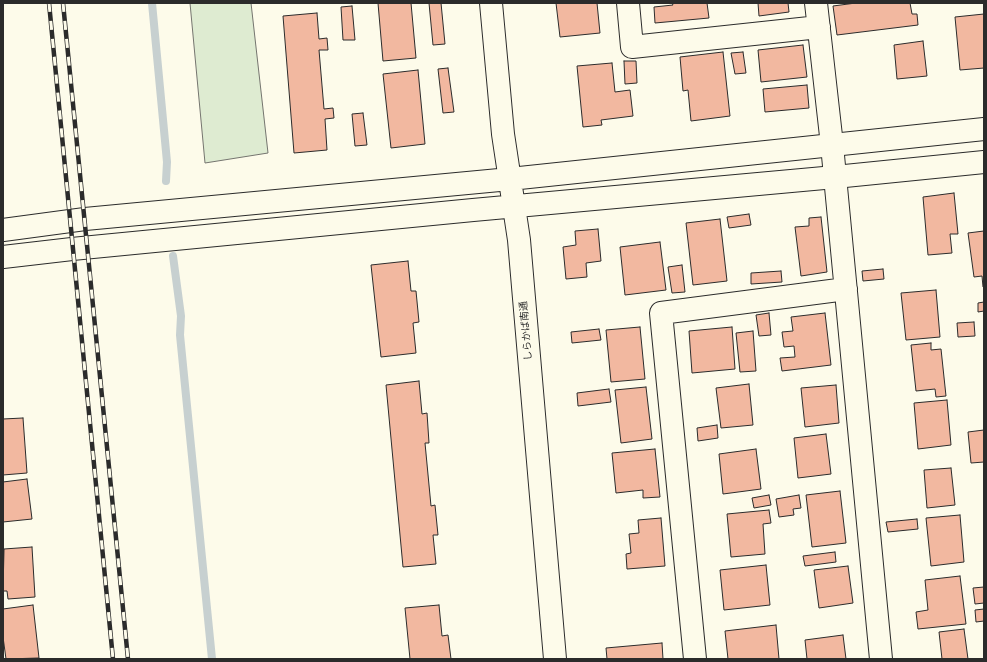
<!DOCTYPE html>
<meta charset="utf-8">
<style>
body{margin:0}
#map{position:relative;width:987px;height:662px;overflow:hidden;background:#fdfbea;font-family:Mulish,sans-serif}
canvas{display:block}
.frame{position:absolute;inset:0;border:4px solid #2b2b2b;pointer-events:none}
</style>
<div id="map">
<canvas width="987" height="662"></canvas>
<div class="frame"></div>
</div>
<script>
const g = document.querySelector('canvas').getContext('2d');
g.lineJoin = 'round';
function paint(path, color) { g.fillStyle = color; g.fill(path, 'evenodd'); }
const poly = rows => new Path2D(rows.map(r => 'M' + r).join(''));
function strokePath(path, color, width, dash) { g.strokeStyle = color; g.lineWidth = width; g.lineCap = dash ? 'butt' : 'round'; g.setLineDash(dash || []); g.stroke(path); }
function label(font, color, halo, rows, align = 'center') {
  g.font = font + ' Mulish,"Noto Sans JP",sans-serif'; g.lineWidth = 3; g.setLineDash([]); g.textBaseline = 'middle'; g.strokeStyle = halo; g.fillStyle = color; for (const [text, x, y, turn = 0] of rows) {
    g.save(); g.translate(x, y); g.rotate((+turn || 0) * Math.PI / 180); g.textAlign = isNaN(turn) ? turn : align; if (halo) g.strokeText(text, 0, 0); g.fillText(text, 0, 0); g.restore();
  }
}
const green = poly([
 [190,3,251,3,268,153,205,163,190,3]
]);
paint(green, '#deebd1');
strokePath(green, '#74746e', 1);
strokePath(poly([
 [152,3,167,162,166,181],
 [173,256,181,316,180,335,212,659]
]), '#c7d0d0', 8);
const building = poly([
 [378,3,411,3,416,58,383,61,378,3],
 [429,3,441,3,445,44,433,45,429,3],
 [556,3,597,3,600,33,560,37,556,3],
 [672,3,707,3,709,18,655,23,654,7,673,5,672,3],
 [758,3,788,3,789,12,759,16,758,3],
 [856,3,910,3,912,14,917,14,918,25,837,35,833,6,856,3],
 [352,6,355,40,343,40,341,7,352,6],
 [317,13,319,39,327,38,328,50,319,50,324,109,333,108,334,118,325,119,327,150,294,153,283,16,317,13],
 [984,14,984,68,960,70,955,17,984,14],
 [923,41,927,76,897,79,894,45,923,41],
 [803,45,807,77,761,82,758,50,803,45],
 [723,52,730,116,691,121,688,90,683,91,680,57,723,52],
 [743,52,746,73,735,74,731,53,743,52],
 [624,61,636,61,637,83,625,84,624,61],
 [612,63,615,92,630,90,633,116,601,120,602,125,583,127,577,66,612,63],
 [448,68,454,112,443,113,438,69,448,68],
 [418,70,425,144,391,148,383,74,418,70],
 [807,85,809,108,765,112,763,89,807,85],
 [363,113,367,145,355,146,352,114,363,113],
 [954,193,958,234,950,234,952,253,928,255,923,197,954,193],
 [749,214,751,225,729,228,727,217,749,214],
 [821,217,827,272,801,276,795,227,809,226,809,218,821,217],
 [720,219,727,281,693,285,686,223,720,219],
 [598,229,601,261,586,263,587,277,566,279,563,247,576,245,575,231,598,229],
 [984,231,984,287,983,287,982,276,974,277,968,233,984,231],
 [660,242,666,290,625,295,620,247,660,242],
 [408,261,411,291,416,291,419,322,413,323,416,353,381,357,371,265,408,261],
 [682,265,685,292,672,293,668,267,682,265],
 [883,269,884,279,863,281,862,271,883,269],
 [781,271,782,282,751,284,751,273,781,271],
 [936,290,940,337,906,340,901,293,936,290],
 [984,302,984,311,978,312,978,303,984,302],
 [769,313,771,335,759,336,756,315,769,313],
 [825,313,831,365,782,371,780,358,795,357,794,346,784,347,782,332,793,331,791,317,825,313],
 [974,322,975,336,958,337,957,323,974,322],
 [640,327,645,379,611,382,606,330,640,327],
 [732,327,735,369,692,373,689,331,732,327],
 [599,329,601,340,572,343,571,332,599,329],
 [753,331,756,371,740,372,736,333,753,331],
 [931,343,931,350,941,349,946,396,936,397,935,389,916,391,911,345,931,343],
 [419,381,422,414,427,413,429,443,425,443,431,506,435,505,438,535,433,535,436,564,403,567,386,385,419,381],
 [749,384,753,425,721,428,716,388,749,384],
 [836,385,839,423,805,427,801,388,836,385],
 [646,387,652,439,621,443,615,390,646,387],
 [609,389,611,402,578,406,577,393,609,389],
 [947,400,951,445,918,449,914,403,947,400],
 [23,418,27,473,3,475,3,419,23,418],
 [717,425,718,438,698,441,697,428,717,425],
 [984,430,984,462,971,463,968,432,984,430],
 [826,434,831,474,798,478,794,438,826,434],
 [655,449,660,497,643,498,643,490,616,493,612,453,655,449],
 [756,449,761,489,723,494,719,454,756,449],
 [951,468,955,505,927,508,924,470,951,468],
 [27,479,32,519,3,522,3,482,27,479],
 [840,491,846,543,812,547,806,495,840,491],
 [769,495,771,505,754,508,752,498,769,495],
 [799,495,801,508,793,509,794,515,779,517,776,499,799,495],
 [769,510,771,523,763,524,765,554,731,557,727,514,769,510],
 [960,515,964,562,931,566,926,518,960,515],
 [661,518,665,566,627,569,626,554,631,553,629,534,639,533,638,520,661,518],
 [917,519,918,529,888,532,886,522,917,519],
 [32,547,35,597,8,599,7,591,3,591,4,549,32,547],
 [835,552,836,562,805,566,803,556,835,552],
 [766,565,770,605,724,610,720,570,766,565],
 [848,566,853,603,819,608,814,570,848,566],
 [960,576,966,624,918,629,916,612,928,610,925,580,960,576],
 [984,587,984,603,975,604,973,588,984,587],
 [33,605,39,658,6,659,3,637,3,609,33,605],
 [439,605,442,636,448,635,451,659,410,659,405,608,439,605],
 [984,609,984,621,976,622,975,610,984,609],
 [776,625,779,659,728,659,725,631,776,625],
 [964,629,968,659,942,659,939,632,964,629],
 [843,635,846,659,807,659,805,640,843,635],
 [662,643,663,659,607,659,606,648,662,643]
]);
paint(building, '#f2b8a0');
strokePath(building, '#2b2b2b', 1);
const street = poly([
 [628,3,632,47,819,27],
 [816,3,832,145,881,659],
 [695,659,661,313,846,289]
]);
const secondary = poly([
 [491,3,503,134,519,240,555,659],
 [3,230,85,219,510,179,984,129],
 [3,257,72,249,473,210,835,177,984,162]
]);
strokePath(street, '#2b2b2b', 24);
strokePath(secondary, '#2b2b2b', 24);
strokePath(street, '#fdfbea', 22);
strokePath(secondary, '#fdfbea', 22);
const rail = poly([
 [49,3,113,659],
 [63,3,128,659]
]);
strokePath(rail, '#2b2b2b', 4.5);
strokePath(rail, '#fdfbea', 3, [9]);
label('10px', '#2b2b2b', '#fdfbea', [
 ["しらかば南通",526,331,-95]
]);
</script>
